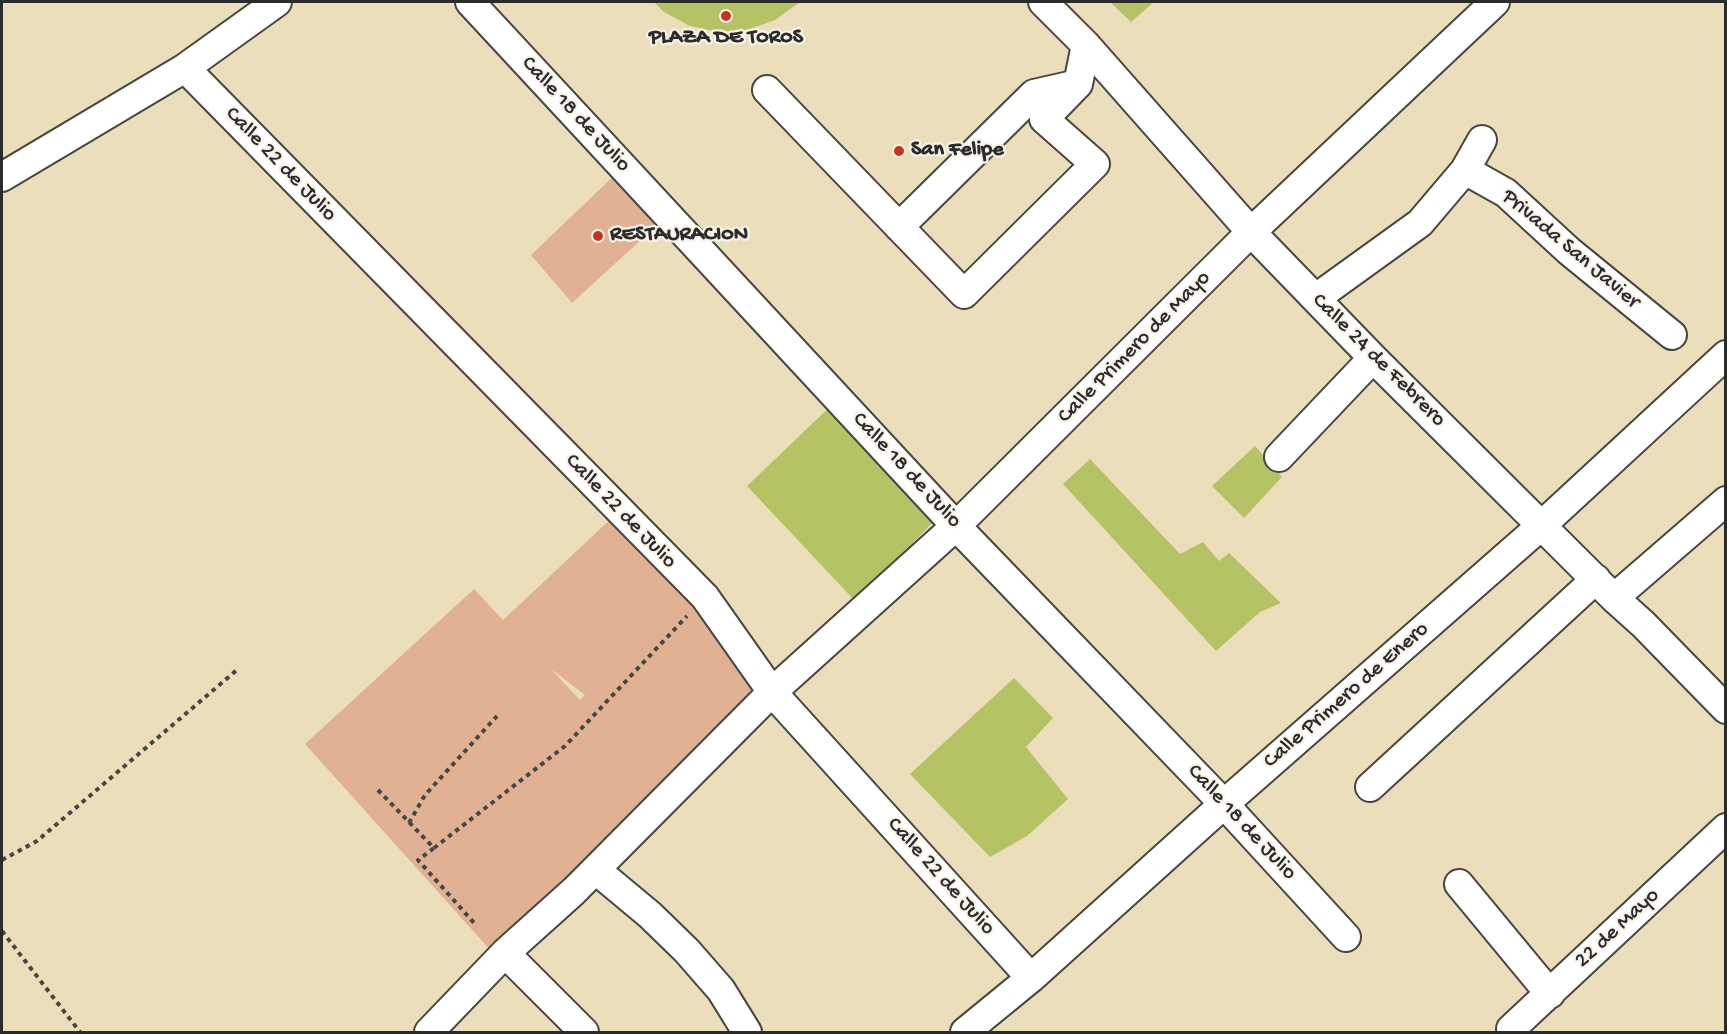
<!DOCTYPE html>
<style>
body{margin:0}
#map{position:relative;width:1727px;height:1034px;overflow:hidden;background:#eadfba;font-family:"Gochi Hand",sans-serif}
canvas{display:block}
.frame{position:absolute;inset:0;border:3px solid #2b2b2b;pointer-events:none}
</style>
<div id="map">
<canvas width="1727" height="1034"></canvas>
<div class="frame"></div>
</div>
<script>
const g = document.querySelector('canvas').getContext('2d');
g.lineJoin = 'round';
function paint(path, color) { g.fillStyle = color; g.fill(path, 'evenodd'); }
const poly = rows => new Path2D(rows.map(r => 'M' + r).join(''));
function strokePath(path, color, width, dash) { g.strokeStyle = color; g.lineWidth = width; g.lineCap = dash ? 'butt' : 'round'; g.setLineDash(dash || []); g.stroke(path); }
function label(font, color, halo, rows, align = 'center') {
  g.font = font + ' "Gochi Hand",sans-serif'; g.lineWidth = 4.5; g.setLineDash([]); g.textBaseline = 'middle'; g.strokeStyle = halo; g.fillStyle = color; for (const [text, x, y, turn = 0] of rows) {
    g.save(); g.translate(x, y); g.rotate((+turn || 0) * Math.PI / 180); g.textAlign = isNaN(turn) ? turn : align; if (halo) g.strokeText(text, 0, 0); g.fillText(text, 0, 0); g.restore();
  }
}
paint(poly([
 [654,2,800,2,775,20,747,30,718,32,690,26,664,12],
 [1110,2,1154,2,1131,22],
 [836,401,939,516,856,602,747,486],
 [1255,446,1282,477,1244,518,1212,486],
 [1090,459,1180,554,1203,542,1219,561,1229,553,1281,603,1260,612,1216,651,1063,484],
 [1014,678,1053,718,1026,747,1068,799,1027,836,990,857,910,774]
]), '#b5c365');
paint(poly([
 [620,170,667,216,572,303,531,255],
 [614,516,688,593,762,692,493,953,305,744,474,589,503,620],
 [551,669,585,695,580,700]
]), '#e0b293');
const minor = poly([
 [470,2,956,526,1224,804,1346,937],
 [1043,2,1086,45,1251,232,1373,358,1614,598,1643,624,1726,709],
 [185,68,705,597,772,692,1031,978],
 [767,90,964,294,1095,164,1044,119,1078,84,1086,45],
 [1465,170,1506,193,1569,251,1672,335],
 [2,177,185,68,277,2],
 [899,227,1034,94,1078,84],
 [1316,298,1420,223,1465,170,1482,140],
 [1279,457,1373,358],
 [1614,598,1726,501],
 [1370,787,1596,579],
 [596,870,650,915,687,951,721,990,747,1032],
 [1459,884,1550,994],
 [505,953,584,1032],
 [1511,1029,1726,828],
 [429,1032,505,953,574,891,772,692,956,526,1251,232,1495,2],
 [965,1032,1031,978,1224,804,1542,525,1726,355]
]);
strokePath(minor, '#484640', 32);
strokePath(poly([
 [378,790,434,848,418,860,475,924],
 [409,823,425,795,497,716],
 [434,848,565,746,687,616],
 [2,860,37,841,238,669],
 [2,931,80,1032]
]), '#484640', 4, [4.5, 4.5]);
strokePath(minor, '#fff', 28);
for (const [x, y, r, color] of [
 [726,16,6,"#c8321e"],
 [899,151,6,"#c8321e"],
 [598,236,6,"#c8321e"]
]) { const dot = new Path2D(); dot.arc(x, y, r, 0, 2 * Math.PI); g.fillStyle = color; g.fill(dot); strokePath(dot, '#f7f3e8', 2); }
label('bold 22px', '#2b2b2b', '#f7f3e8', [
 ["PLAZA DE T0R0S",726,39,"center"],
 ["San Felipe",911,151],
 ["RESTAURACI0N",610,236]
], 'left');
label('22px', '#2b2b2b', '#f7f3e8', [
 ["Calle 18 de Julio",575,115,47],
 ["Calle 22 de Julio",280,165,46],
 ["Privada San Javier",1570,250,40],
 ["Calle Primero de Mayo",1135,348,-45],
 ["Calle 24 de Febrero",1378,361,45],
 ["Calle 18 de Julio",906,471,47],
 ["Calle 22 de Julio",620,512,46],
 ["Calle Primero de Enero",1347,696,-41],
 ["Calle 18 de Julio",1241,823,47],
 ["Calle 22 de Julio",940,877,48],
 ["22 de Mayo",1618,929,-43]
]);
</script>
